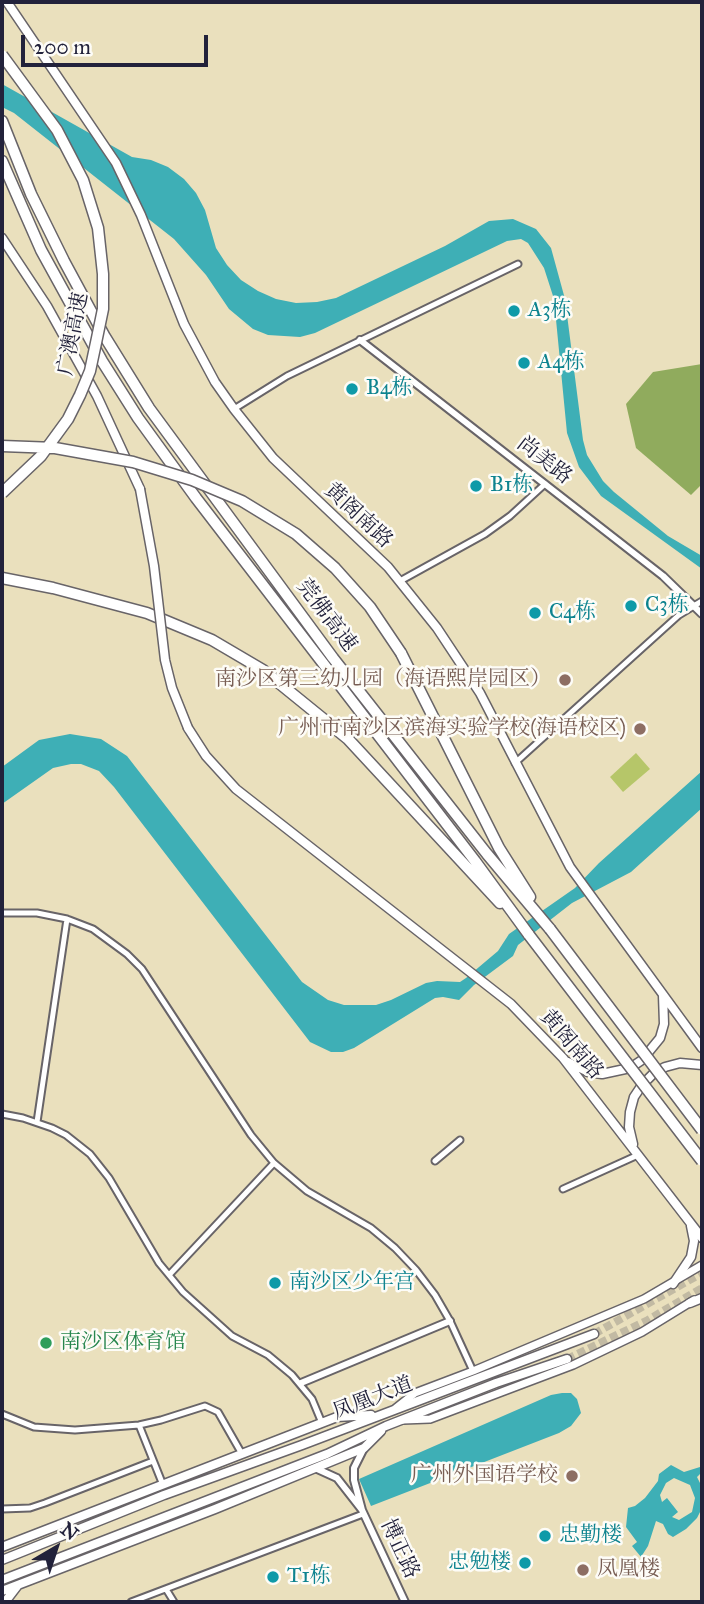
<!DOCTYPE html>
<meta charset="utf-8">
<style>
body{margin:0}
#map{position:relative;width:704px;height:1604px;overflow:hidden;background:#eae0bd;font-family:"IM FELL Great Primer",serif}
canvas{display:block}
.frame{position:absolute;inset:0;border:4px solid #22223b;pointer-events:none}
.north{position:absolute;left:21px;top:1513px;width:70px;height:70px;-webkit-text-stroke:5px #fdfcf7;paint-order:stroke;rotate:39deg;font-size:19px;font-weight:700;line-height:28px;text-align:center;color:#22223b}
.north::after{content:'';display:block;margin:auto;width:24px;height:32px;background:#22223b;clip-path:polygon(50% 0,100% 100%,50% 72%,0 100%)}
.scale{position:absolute;left:21px;top:35px;width:187px;height:32px;box-sizing:border-box;border:4px solid #22223b;border-top:0;padding-left:9px;font-size:21px;line-height:24px;white-space:nowrap;color:#22223b;-webkit-text-stroke:5px #fdfcf7;paint-order:stroke}
</style>
<div id="map">
<canvas width="704" height="1604"></canvas>
<div class="frame"></div>
<div class="north">N</div>
<div class="scale">200 m</div>
</div>
<script>
const g = document.querySelector('canvas').getContext('2d');
g.lineJoin = 'round';
function paint(path, color) { g.fillStyle = color; g.fill(path, 'evenodd'); }
const poly = rows => new Path2D(rows.map(r => 'M' + r).join(''));
function strokePath(path, color, width, dash) { g.strokeStyle = color; g.lineWidth = width; g.lineCap = dash ? 'butt' : 'round'; g.setLineDash(dash || []); g.stroke(path); }
function label(font, color, halo, rows, align = 'center') {
  g.font = font + ' "IM FELL Great Primer","Noto Serif SC",serif'; g.lineWidth = 5; g.setLineDash([]); g.textBaseline = 'middle'; g.strokeStyle = halo; g.fillStyle = color; for (const [text, x, y, turn = 0] of rows) {
    g.save(); g.translate(x, y); g.rotate((+turn || 0) * Math.PI / 180); g.textAlign = isNaN(turn) ? turn : align; if (halo) g.strokeText(text, 0, 0); g.fillText(text, 0, 0); g.restore();
  }
}
paint(poly([
 [636,753,650,769,623,792,610,777]
]), '#b6c669');
paint(poly([
 [702,364,702,484,691,495,636,448,626,404,653,372]
]), '#90ab5d');
paint(poly([
 [2,84,132,157,151,160,168,167,184,179,196,193,205,210,216,248,227,265,241,280,258,291,276,299,296,303,317,302,336,298,445,246,489,221,513,219,536,229,551,248,565,299,583,440,587,455,603,481,614,492,668,536,702,556,702,569,601,496,579,467,567,433,554,299,544,268,528,243,521,239,507,241,315,333,300,337,268,335,253,329,229,309,206,275,174,239,14,113,2,107],
 [70,734,101,739,127,756,302,982,328,1000,344,1005,376,1005,391,1000,426,983,437,981,460,982,466,978,498,951,509,934,575,888,599,863,702,771,702,808,631,872,572,903,518,945,513,956,474,985,459,1000,443,997,435,998,354,1048,343,1052,331,1052,310,1042,114,787,99,771,81,764,71,764,53,768,2,804,2,767,39,740],
 [562,1393,571,1393,577,1399,581,1413,571,1426,559,1433,371,1506,359,1479,551,1395],
 [702,1462,702,1475,700,1474,697,1477,702,1487,702,1508,697,1518,686,1529,673,1537,668,1534,663,1524,656,1521,648,1546,641,1557,632,1546,637,1542,626,1527,628,1508,635,1506,645,1498,658,1481,659,1474,671,1465,684,1472,700,1467],
 [674,1478,690,1485,695,1498,692,1512,679,1520,672,1517,678,1512,667,1498,662,1502,660,1495,666,1483]
]), '#3eafb6');
strokePath(poly([
 [594,1334,702,1273],
 [567,1359,648,1320,702,1288]
]), '#c2baa3', 8, [8, 4]);
const minor = poly([
 [234,409,287,376,518,264],
 [400,581,485,534,510,516,545,484],
 [515,763,679,615,702,601],
 [2,913,37,913,67,919,93,929,127,954,142,969,251,1135,274,1163,307,1191,371,1228,395,1248,416,1270,435,1295,450,1321,473,1371],
 [2,1114,23,1118,52,1128,66,1135,90,1154,109,1178,159,1263,183,1292,232,1336,268,1355,292,1375,312,1399,322,1423],
 [37,1122,67,919],
 [435,1161,460,1140],
 [563,1189,638,1155],
 [169,1275,274,1163],
 [2,1414,34,1427,75,1430,139,1425,161,1420,205,1406,218,1412,242,1454],
 [139,1425,163,1485],
 [2,1509,30,1508,45,1503,153,1461],
 [166,1589,174,1602],
 [131,1602,363,1514]
]);
const tertiary = poly([
 [360,340,663,576,702,614],
 [301,1383,450,1321],
 [315,1468,337,1478,362,1510,354,1480,354,1468,364,1448],
 [362,1510,405,1602]
]);
const secondary = poly([
 [396,1408,415,1393,473,1371,644,1299,702,1265],
 [403,1420,430,1419,573,1365,642,1332,694,1300]
]);
const primary = poly([
 [7,2,116,163,141,215,184,324,215,382,234,409,273,458,388,567,437,628,480,693,570,867,702,1048],
 [2,238,47,306,97,396,140,489],
 [188,728,206,756,236,789,511,1004,563,1058,702,1238],
 [568,1062,588,1072,602,1074,630,1068,642,1060,660,1038,664,1024,663,995],
 [633,1144,629,1127,630,1112,634,1097,642,1085,653,1074,665,1067,680,1063,702,1065],
 [673,1284,691,1257,694,1241,691,1226],
 [690,1303,702,1298],
 [2,1547,337,1417,371,1415],
 [2,1560,164,1495,302,1445,594,1334],
 [2,1580,327,1454,386,1426,496,1383,567,1359],
 [2,1591,215,1509,364,1448,381,1431],
 [5,1602,18,1585]
]);
const motorway = poly([
 [2,121,31,194,64,261,105,337,149,408,333,658,487,854,550,929],
 [2,161,41,250,102,361,138,418,196,498,475,861,529,935],
 [2,578,53,588,147,613,212,640,263,670,348,739,500,903],
 [401,653,499,848,530,897]
]);
strokePath(minor, '#686468', 9);
strokePath(tertiary, '#686468', 10);
strokePath(secondary, '#686468', 10);
strokePath(primary, '#686468', 11);
strokePath(motorway, '#686468', 13);
strokePath(minor, '#fff', 5);
strokePath(tertiary, '#fff', 6);
strokePath(secondary, '#fff', 7);
strokePath(primary, '#fff', 8);
strokePath(motorway, '#fff', 10);
const primaryBridge = poly([
 [140,489,154,566,165,660,172,688,188,728]
]);
const motorwayBridge = poly([
 [2,55,57,130,83,180,98,228,103,274,103,309,97,338,90,371,80,395,68,419,41,456,2,493],
 [2,446,55,448,133,462,192,480,242,501,296,534,335,568,370,607,401,653],
 [550,929,702,1130],
 [529,935,702,1161]
]);
strokePath(primaryBridge, '#686468', 11, []);
strokePath(motorwayBridge, '#686468', 13, []);
strokePath(primaryBridge, '#fff', 8);
strokePath(motorwayBridge, '#fff', 10);
for (const [x, y, r, color] of [
 [514,311,7,"#0f9aa8"],
 [524,363,7,"#0f9aa8"],
 [352,389,7,"#0f9aa8"],
 [476,486,7,"#0f9aa8"],
 [631,606,7,"#0f9aa8"],
 [535,613,7,"#0f9aa8"],
 [565,680,7,"#8d6e63"],
 [640,729,7,"#8d6e63"],
 [275,1283,7,"#0f9aa8"],
 [46,1343,7,"#2e9e5b"],
 [572,1476,7,"#8d6e63"],
 [545,1536,7,"#0f9aa8"],
 [525,1563,7,"#0f9aa8"],
 [583,1570,7,"#8d6e63"],
 [273,1577,7,"#0f9aa8"]
]) { const dot = new Path2D(); dot.arc(x, y, r, 0, 2 * Math.PI); g.fillStyle = color; g.fill(dot); strokePath(dot, '#fdfcf7', 2.5); }
label('21px', '#0d838f', '#fdfcf7', [
 ["A3栋",528,311],
 ["A4栋",538,363],
 ["B4栋",366,389],
 ["B1栋",490,486],
 ["C3栋",645,606],
 ["C4栋",549,613],
 ["南沙区少年宫",289,1283],
 ["忠勤楼",559,1536],
 ["忠勉楼",511,1563,"right"],
 ["T1栋",287,1577]
], 'left');
label('21px', '#22223b', '#fdfcf7', [
 ["广澳高速",74,334,-79],
 ["尚美路",544,461,38],
 ["黄阁南路",358,516,43],
 ["莞佛高速",326,616,53],
 ["黄阁南路",571,1045,49],
 ["凤凰大道",373,1399,-21],
 ["博正路",399,1549,65]
]);
label('21px', '#785e54', '#fdfcf7', [
 ["南沙区第三幼儿园（海语熙岸园区）",551,680],
 ["广州市南沙区滨海实验学校(海语校区)",626,729],
 ["广州外国语学校",558,1476],
 ["凤凰楼",597,1570,"left"]
], 'right');
label('21px', '#27864d', '#fdfcf7', [
 ["南沙区体育馆",60,1343]
], 'left');
</script>
